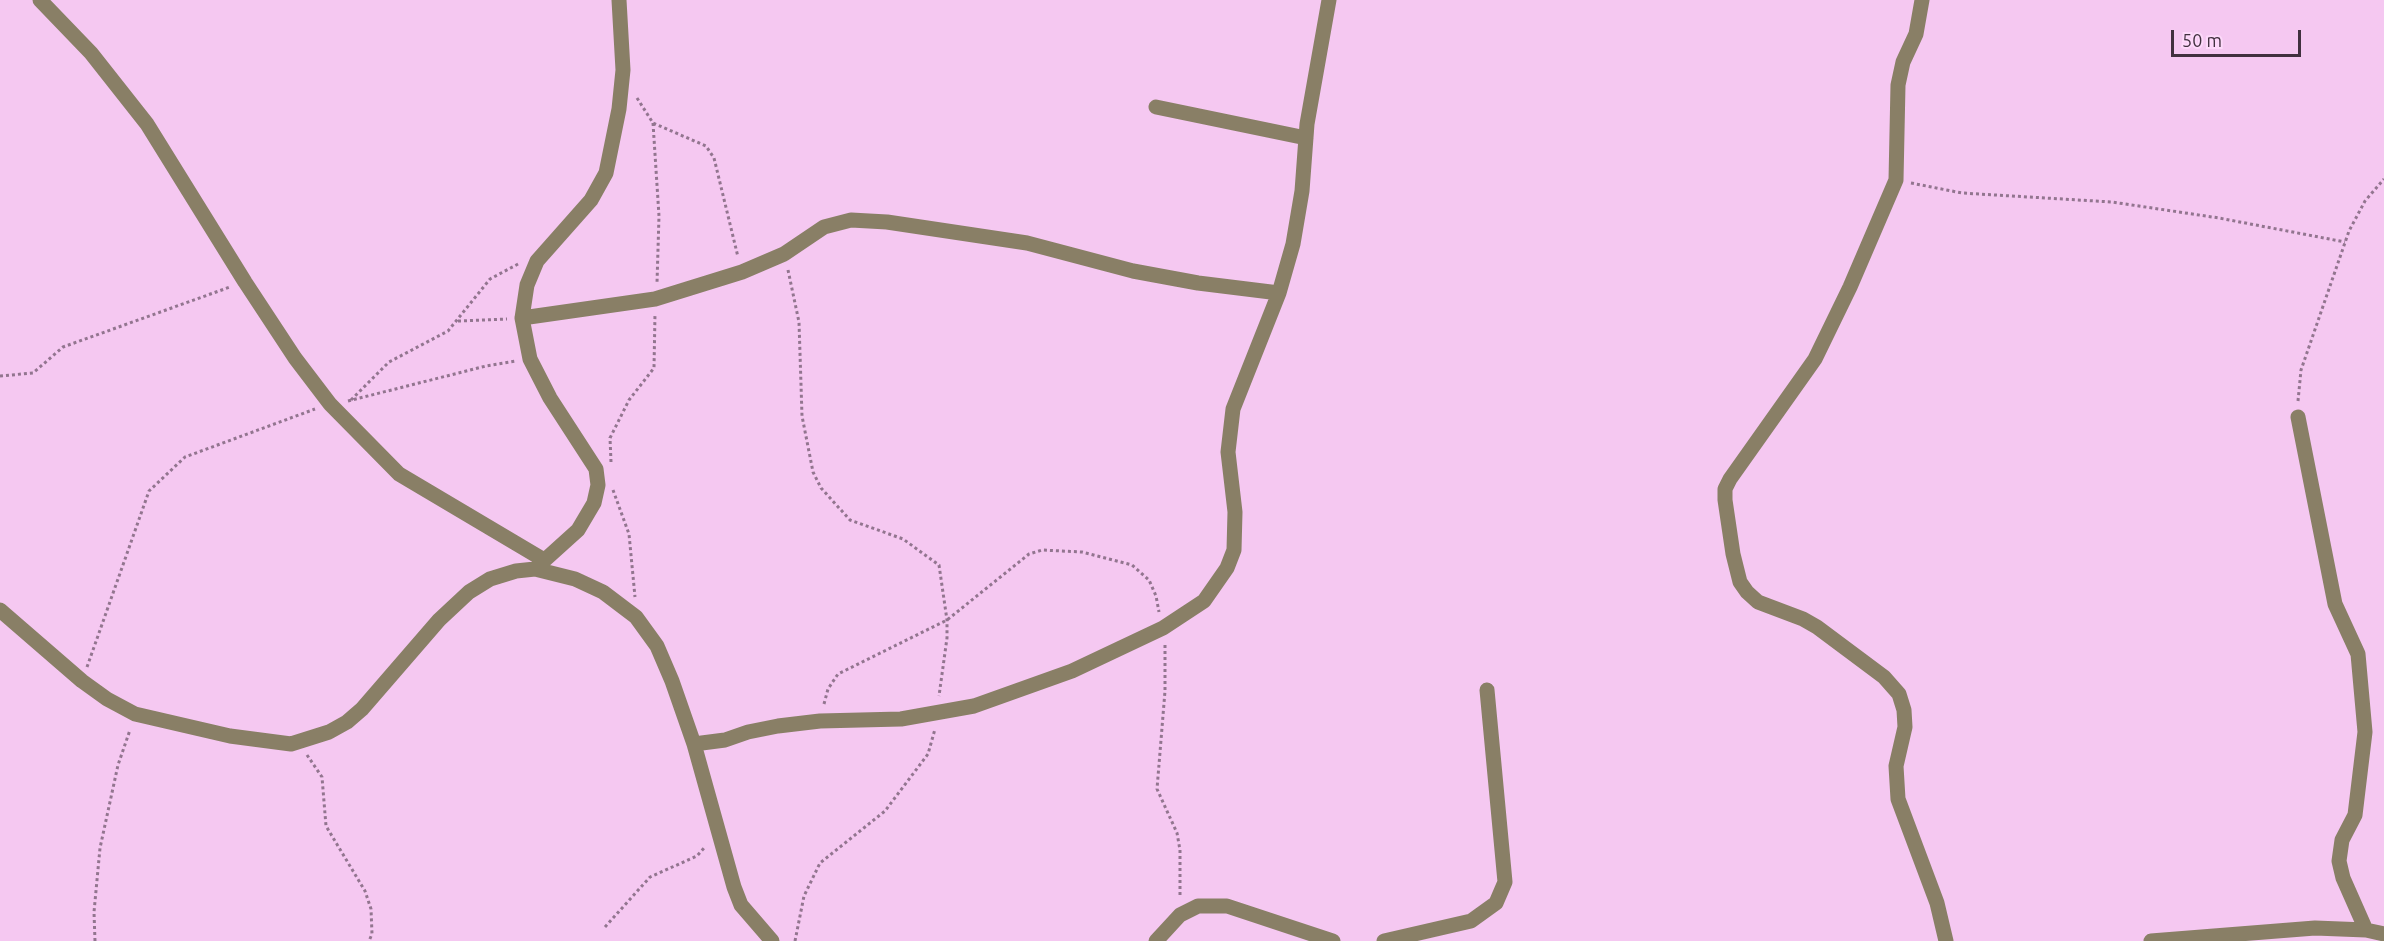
<!DOCTYPE html>
<style>
body{margin:0}
#map{position:relative;width:2384px;height:941px;overflow:hidden;background:#f5c8f1;font-family:Ubuntu,sans-serif}
canvas{display:block}
.scale{position:absolute;left:2171px;top:30px;width:130px;height:27px;box-sizing:border-box;border:3px solid #41303f;border-top:0;padding-left:8px;font-size:18px;line-height:21px;white-space:nowrap;color:#41303f;-webkit-text-stroke:4px #fdd9fa;paint-order:stroke}
</style>
<div id="map">
<canvas width="2384" height="941"></canvas>
<div class="scale">50 m</div>
</div>
<script>
const g = document.querySelector('canvas').getContext('2d');
g.lineJoin = 'round';
const poly = rows => new Path2D(rows.map(r => 'M' + r).join(''));
function strokePath(path, color, width, dash) { g.strokeStyle = color; g.lineWidth = width; g.lineCap = dash ? 'butt' : 'round'; g.setLineDash(dash || []); g.stroke(path); }
strokePath(poly([
 [637,98,653,123,706,146,714,158,738,257],
 [653,123,659,216,657,283],
 [1911,183,1962,193,2112,202,2219,218,2345,242],
 [788,270,799,322,802,416,813,472,821,488,850,520,903,539,939,565,947,620,947,638,939,696],
 [458,321,507,319],
 [0,376,33,373,63,347,230,287],
 [351,400,389,362,448,331,490,279,520,263],
 [348,401,486,366,516,361],
 [2298,401,2301,370,2349,231,2365,201,2384,179],
 [611,462,610,438,629,400,654,368,655,314],
 [613,490,629,534,635,597],
 [1165,645,1165,691,1157,789,1177,833,1180,850,1180,898],
 [87,667,149,491,185,457,315,409],
 [824,704,828,689,838,674,947,620,1029,554,1042,550,1082,552,1132,565,1149,580,1156,596,1159,612],
 [307,755,322,777,326,826,365,891,371,909,372,934,369,941],
 [605,927,650,877,697,856,705,847],
 [95,941,94,912,100,848,118,765,130,730],
 [795,941,804,896,820,863,885,811,928,754,935,729]
]), '#92758f', 3, [3, 3]);
strokePath(poly([
 [40,0,91,53,147,124,245,282,295,358,330,404,399,474,544,560],
 [1922,0,1916,34,1903,62,1898,85,1896,180,1850,287,1815,359,1730,479,1725,489,1725,500,1733,554,1740,582,1747,592,1758,602,1803,619,1817,627,1884,677,1899,694,1904,710,1905,727,1896,766,1898,799,1937,903,1946,941],
 [1156,107,1306,138],
 [522,318,655,299,742,272,784,254,824,227,851,220,887,222,1027,243,1133,271,1198,283,1279,293],
 [2298,417,2335,604,2358,654,2365,732,2355,815,2342,840,2339,861,2343,878,2366,930],
 [537,567,578,530,594,503,598,485,596,469,550,398,530,359,522,318,527,285,537,261,591,200,606,173,619,109,623,70,619,0],
 [0,610,82,681,107,699,135,714,230,736,291,744,329,732,347,722,362,709,439,620,469,592,490,579,516,571,535,569,575,579,603,592,636,617,657,646,672,681,694,744,734,887,741,905,772,941],
 [694,744,725,740,748,732,778,726,820,721,901,719,974,706,1072,671,1163,628,1204,601,1227,568,1234,550,1235,512,1228,452,1233,409,1279,293,1293,244,1302,191,1307,124,1329,0],
 [1156,941,1180,915,1198,906,1227,906,1333,941],
 [1384,941,1471,921,1496,903,1505,882,1487,690],
 [2151,941,2315,928,2366,930,2384,934]
]), '#897f66', 15);
</script>
